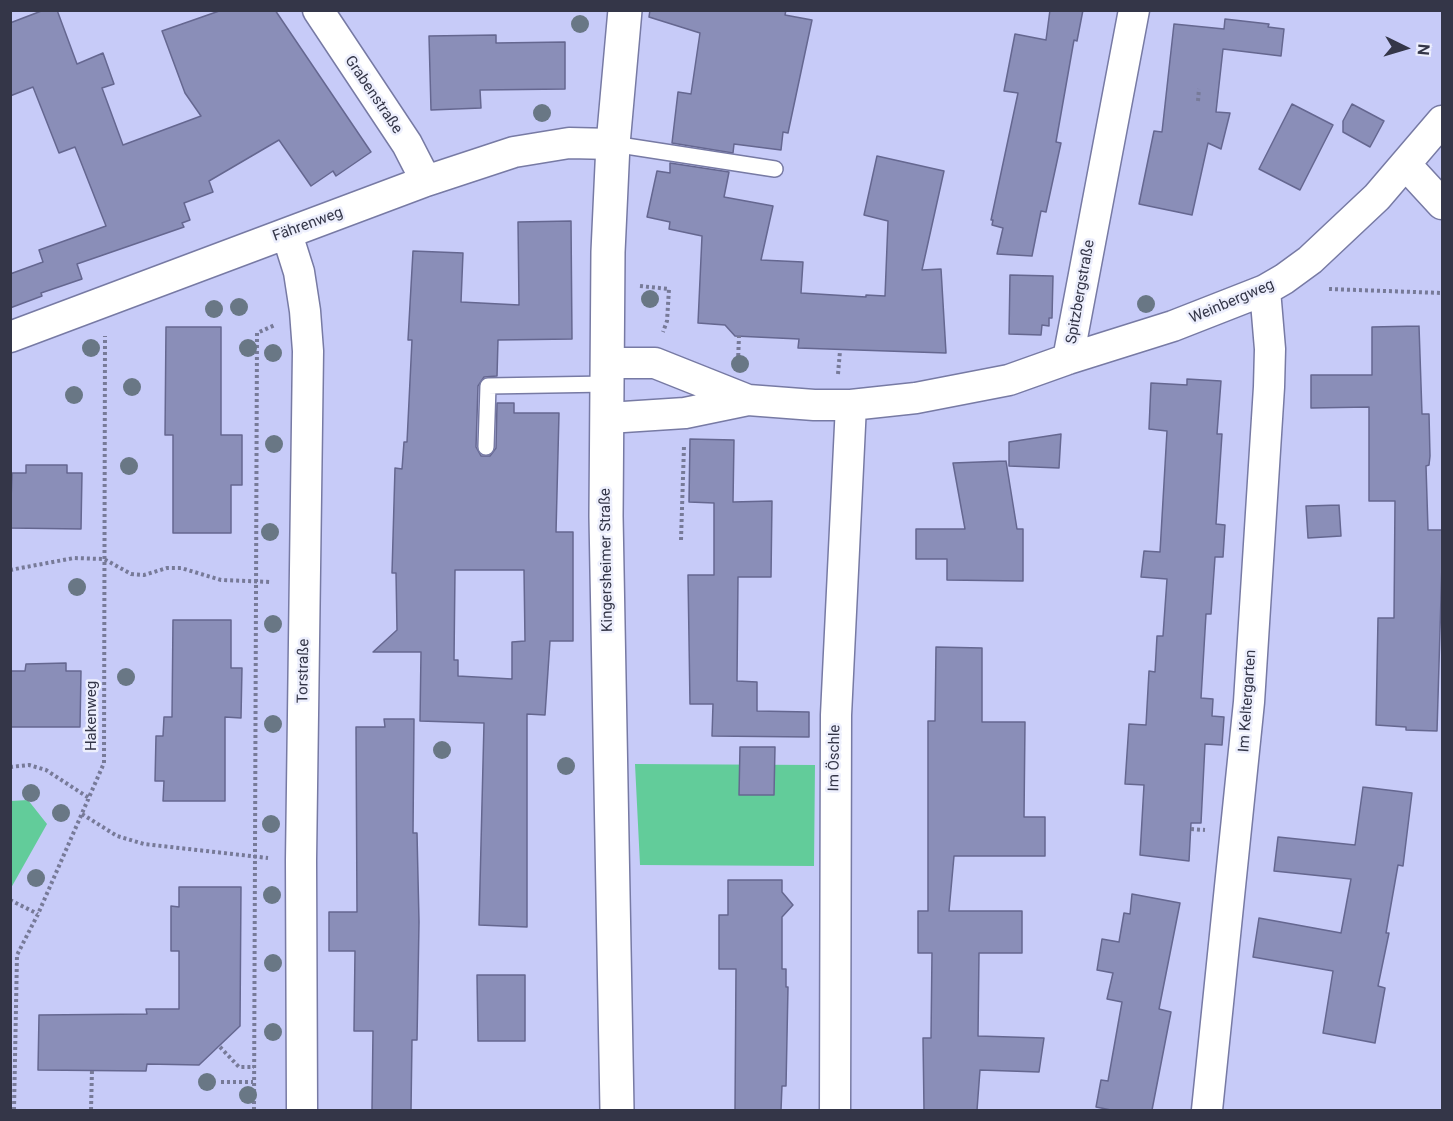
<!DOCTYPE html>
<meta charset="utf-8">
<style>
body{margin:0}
#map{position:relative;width:1453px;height:1121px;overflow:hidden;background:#c7cbf8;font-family:Roboto,sans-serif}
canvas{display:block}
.frame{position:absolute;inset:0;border:12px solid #343648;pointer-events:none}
.north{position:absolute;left:1375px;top:18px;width:60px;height:60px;-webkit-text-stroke:4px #edeffd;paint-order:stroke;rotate:95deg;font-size:16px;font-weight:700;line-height:24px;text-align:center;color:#343648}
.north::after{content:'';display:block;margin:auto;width:21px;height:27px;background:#343648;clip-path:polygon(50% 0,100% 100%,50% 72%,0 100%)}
</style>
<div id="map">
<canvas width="1453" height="1121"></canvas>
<div class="frame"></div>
<div class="north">N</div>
</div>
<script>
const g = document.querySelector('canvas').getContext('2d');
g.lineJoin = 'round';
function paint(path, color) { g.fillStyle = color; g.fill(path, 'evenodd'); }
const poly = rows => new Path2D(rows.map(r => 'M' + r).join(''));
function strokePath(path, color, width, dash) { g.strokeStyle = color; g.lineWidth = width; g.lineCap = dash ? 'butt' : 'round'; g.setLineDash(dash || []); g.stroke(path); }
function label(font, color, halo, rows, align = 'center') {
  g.font = font + ' Roboto,sans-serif'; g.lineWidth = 5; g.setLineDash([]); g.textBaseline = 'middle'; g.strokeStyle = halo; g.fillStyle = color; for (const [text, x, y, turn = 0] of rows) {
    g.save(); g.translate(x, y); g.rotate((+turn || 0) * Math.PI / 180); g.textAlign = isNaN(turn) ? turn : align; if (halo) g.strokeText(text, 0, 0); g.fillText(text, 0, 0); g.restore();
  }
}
paint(poly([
 [635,764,815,765,814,866,640,865],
 [28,800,47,824,11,888,11,801]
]), '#62cc9a');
const building = poly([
 [44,10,57,10,77,64,103,53,114,84,102,88,123,145,201,116,185,93,162,31,222,10,275,10,371,152,336,176,333,171,311,186,279,140,209,181,213,192,184,203,190,220,182,223,184,227,77,264,82,279,41,293,42,296,10,308,10,274,43,262,39,250,106,226,75,147,59,153,33,87,10,96,10,23,44,10],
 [650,10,786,10,785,15,812,20,788,133,783,132,781,150,734,144,733,153,672,143,678,92,691,94,700,33,649,17,650,10],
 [1050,10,1083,10,1077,41,1074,40,1056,142,1061,143,1046,212,1041,211,1032,256,997,254,1003,228,992,225,993,220,991,220,1018,93,1004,91,1015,34,1046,40,1050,10],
 [1225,19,1269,24,1268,27,1284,29,1281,56,1223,49,1216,112,1230,113,1221,149,1208,143,1192,215,1139,204,1154,131,1162,132,1174,24,1224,29,1225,19],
 [496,35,496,43,565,42,565,89,480,90,481,108,431,110,429,36,496,35],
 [1292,104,1333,125,1300,190,1259,169,1292,104],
 [1352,104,1384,121,1370,147,1343,132,1343,121,1352,104],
 [877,156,944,171,922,270,941,269,946,353,798,348,799,339,735,336,725,325,698,323,702,236,669,229,670,222,647,217,657,171,670,173,670,163,729,172,724,197,773,206,761,260,803,262,801,293,866,297,866,295,885,296,888,221,864,215,877,156],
 [571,221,572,339,498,340,497,376,484,377,478,386,476,447,481,456,490,456,496,448,497,403,514,403,514,413,559,413,556,532,573,532,573,641,550,641,545,715,527,714,527,927,479,925,484,723,420,721,421,652,373,652,397,630,396,573,392,573,395,468,402,469,404,442,407,442,412,340,408,340,413,251,463,253,461,302,519,305,518,222,571,221],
 [455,570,524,570,525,641,512,642,512,679,458,676,458,660,454,660,455,570],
 [1010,275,1053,276,1052,318,1049,318,1049,326,1042,325,1041,335,1009,334,1010,275],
 [1419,326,1422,414,1429,414,1430,456,1429,465,1426,466,1428,530,1443,530,1437,731,1406,730,1406,727,1376,725,1378,618,1394,618,1395,501,1369,501,1369,407,1311,408,1311,375,1372,375,1372,327,1419,326],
 [166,327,221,327,221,435,242,435,242,485,231,485,231,533,173,533,173,435,165,435,166,327],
 [1187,379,1221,381,1217,434,1222,434,1216,524,1225,525,1223,557,1215,557,1211,614,1206,614,1201,698,1213,699,1212,716,1224,717,1222,745,1205,744,1201,823,1191,823,1189,861,1140,855,1144,785,1125,784,1129,724,1146,725,1149,671,1155,672,1157,636,1163,636,1167,579,1141,577,1144,551,1160,552,1167,431,1149,429,1151,383,1187,385,1187,379],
 [1061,434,1059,468,1009,466,1009,442,1061,434],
 [690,439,734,440,733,502,772,501,771,577,738,577,737,681,757,682,757,711,809,712,809,737,712,736,713,704,690,704,688,575,714,575,714,503,689,502,690,439],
 [1006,461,1017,529,1023,529,1023,581,947,580,947,559,916,559,916,529,965,529,953,463,1006,461],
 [26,465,67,465,67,473,82,473,81,529,10,528,12,473,26,473,26,465],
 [1339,505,1341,536,1308,538,1306,506,1339,505],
 [173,620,231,620,231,668,242,668,241,718,225,717,225,801,163,801,164,781,155,781,156,736,163,736,164,717,172,717,173,620],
 [936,647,982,648,982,722,1025,722,1024,817,1045,817,1045,856,954,856,949,911,1022,911,1022,953,979,953,978,1036,1044,1038,1039,1072,980,1070,977,1110,924,1110,923,1038,931,1038,932,953,918,953,918,911,928,911,928,721,935,721,936,647],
 [66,663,66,671,81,671,80,727,10,727,11,671,25,671,26,664,66,663],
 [384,719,414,719,413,833,417,833,419,922,417,1040,412,1040,411,1110,372,1110,373,1031,354,1031,355,951,329,951,329,912,357,912,356,727,385,727,384,719],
 [740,747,775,747,774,795,739,795,740,747],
 [1363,787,1412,793,1403,866,1398,865,1386,933,1389,933,1378,986,1385,988,1375,1043,1323,1033,1333,971,1253,957,1259,918,1341,933,1351,879,1274,871,1278,837,1355,845,1363,787],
 [728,880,782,880,782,892,793,905,782,917,782,969,786,969,786,987,788,987,786,1086,782,1086,781,1110,735,1110,736,969,719,969,719,915,728,915,728,880],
 [179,887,241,887,240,1026,199,1065,147,1064,146,1071,38,1070,39,1015,147,1014,146,1009,179,1009,179,951,171,951,171,906,179,907,179,887],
 [1132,894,1180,903,1159,1009,1171,1012,1152,1110,1111,1110,1096,1107,1101,1080,1108,1081,1122,1002,1107,999,1113,973,1097,970,1102,939,1119,942,1124,913,1130,914,1132,894],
 [477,975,525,975,525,1041,478,1041,477,975]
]);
paint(building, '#8a8eb8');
strokePath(building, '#656790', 1.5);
const lane = poly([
 [613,144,775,169],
 [486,447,488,386,608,384]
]);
const street = poly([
 [318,10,407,144,426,181],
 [1407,166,1442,204],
 [287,234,299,272,305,311,308,351,301,860,302,1110],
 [10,337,426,181,514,152,569,143,613,144],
 [1068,359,1134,10],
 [608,363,655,363,748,400,814,405,851,405,916,398,1009,380,1068,359,1173,326,1265,290,1284,279,1310,260,1377,197,1442,121],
 [608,418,685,413,748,400],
 [835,1110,836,715,851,405],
 [1207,1110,1249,702,1269,387,1270,349,1265,290]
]);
const secondary = poly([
 [617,1110,606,516,608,252,613,144,625,10]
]);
strokePath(lane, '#777aa4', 18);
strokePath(street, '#777aa4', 33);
strokePath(secondary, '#777aa4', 36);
strokePath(poly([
 [1198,101,1199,89],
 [640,286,669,289,667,321,663,332],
 [1329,289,1442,293],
 [738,362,739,336],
 [838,374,840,351],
 [681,540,684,446],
 [10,570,74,558,104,559,131,574,144,575,167,568,181,568,221,580,271,582],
 [10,767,29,765,46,770,89,798],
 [82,814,117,836,144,844,268,858],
 [1191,829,1205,830],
 [10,900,38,914],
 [220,1047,239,1067,254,1067],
 [221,1082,253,1082],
 [14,1110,17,955,38,914,104,763,105,336],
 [91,1110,92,1070],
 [254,1110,257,333,275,325]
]), '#777a98', 4, [3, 3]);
strokePath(lane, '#fff', 15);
strokePath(street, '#fff', 30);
strokePath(secondary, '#fff', 33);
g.fillStyle = '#697785';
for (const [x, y] of [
 [580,24],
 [542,113],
 [650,299],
 [1146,304],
 [239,307],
 [214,309],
 [91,348],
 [248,348],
 [273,353],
 [740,364],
 [132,387],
 [74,395],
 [274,444],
 [129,466],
 [270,532],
 [77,587],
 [273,624],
 [126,677],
 [273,724],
 [442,750],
 [566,766],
 [31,793],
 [61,813],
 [271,824],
 [36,878],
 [272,895],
 [273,963],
 [273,1032],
 [207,1082],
 [248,1095]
]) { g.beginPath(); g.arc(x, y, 9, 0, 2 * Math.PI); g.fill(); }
label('15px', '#343648', '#edeffd', [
 ["Grabenstraße",373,95,56],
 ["Fährenweg",308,225,-20],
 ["Spitzbergstraße",1081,292,-80],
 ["Weinbergweg",1232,302,-23],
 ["Kingersheimer Straße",607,560,-91],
 ["Torstraße",304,671,-89],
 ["Im Keltergarten",1248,701,-86],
 ["Hakenweg",92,716,-90],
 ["Im Öschle",835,758,-89]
]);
</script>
